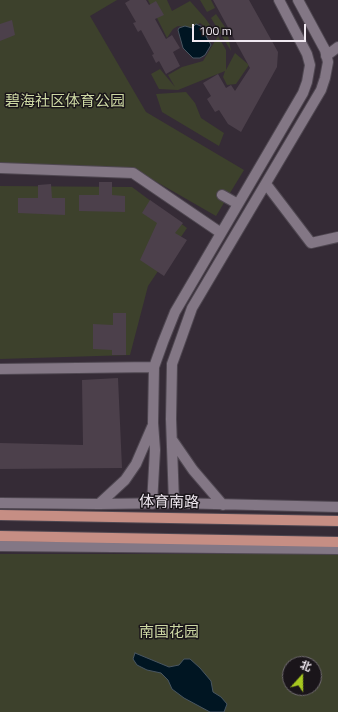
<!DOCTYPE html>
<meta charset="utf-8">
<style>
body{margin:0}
#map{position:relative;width:338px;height:712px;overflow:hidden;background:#352b36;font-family:"Titillium Web","Noto Sans SC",sans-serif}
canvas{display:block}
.north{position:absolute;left:282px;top:656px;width:40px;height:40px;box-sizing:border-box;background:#1a151a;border:1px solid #706a70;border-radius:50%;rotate:21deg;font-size:11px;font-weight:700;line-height:16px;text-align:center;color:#f1eaf2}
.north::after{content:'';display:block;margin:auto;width:14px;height:18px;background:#a7c81f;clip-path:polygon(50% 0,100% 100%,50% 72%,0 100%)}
.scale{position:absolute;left:192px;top:24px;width:114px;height:18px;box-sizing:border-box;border:2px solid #f1eaf2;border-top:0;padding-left:5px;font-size:12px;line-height:14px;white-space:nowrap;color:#f1eaf2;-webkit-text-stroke:3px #1a151a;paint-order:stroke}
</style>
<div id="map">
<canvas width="338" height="712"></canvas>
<div class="north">北</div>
<div class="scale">100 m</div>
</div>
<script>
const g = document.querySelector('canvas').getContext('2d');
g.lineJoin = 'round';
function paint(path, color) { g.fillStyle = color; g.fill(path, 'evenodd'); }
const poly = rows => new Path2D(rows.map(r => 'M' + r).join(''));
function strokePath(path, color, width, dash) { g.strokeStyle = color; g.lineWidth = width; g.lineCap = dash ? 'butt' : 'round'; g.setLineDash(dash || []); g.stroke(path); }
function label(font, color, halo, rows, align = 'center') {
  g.font = font + ' "Titillium Web","Noto Sans SC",sans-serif'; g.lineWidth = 3; g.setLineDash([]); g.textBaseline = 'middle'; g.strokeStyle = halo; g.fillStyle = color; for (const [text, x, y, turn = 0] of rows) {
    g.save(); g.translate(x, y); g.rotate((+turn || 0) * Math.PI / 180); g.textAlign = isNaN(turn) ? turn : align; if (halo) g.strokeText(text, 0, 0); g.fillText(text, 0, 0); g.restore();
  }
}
paint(poly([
 [0,0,117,0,90,16,146,112,244,170,216,216,136,170,0,164],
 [148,0,167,0,172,11,190,1,205,18,218,36,226,50,226,70,235,53,249,65,236,84,227,85,223,77,225,71,178,90,159,89,151,74,160,69,175,87,168,75,182,67,203,61,218,36,200,23,192,28,178,26,173,29,167,38],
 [200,0,211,0,215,8,207,12],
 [216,14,227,30,231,51,211,18],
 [186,92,195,103,201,118,224,133,219,146,162,112,156,94],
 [0,186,132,187,187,228,148,286,130,355,0,359],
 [0,554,338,554,338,712,0,712],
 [290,664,314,664,314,688,290,688]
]), '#3d412c');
const water = poly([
 [196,24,207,29,206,36,211,45,205,55,200,58,193,58,183,48,178,30,179,28,185,26,192,28,196,24],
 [135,653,169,667,179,665,184,659,190,659,200,668,211,681,213,692,221,697,227,704,224,712,210,712,184,698,172,689,168,680,161,673,147,670,137,665,133,659,135,653]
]);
paint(water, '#001522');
strokePath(water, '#485560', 1);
paint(poly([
 [130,0,146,0,149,5,156,1,164,15,155,19,166,39,172,35,180,48,173,52,180,66,166,74,159,61,156,63,152,55,154,54,141,30,138,32,133,23,136,22,125,3],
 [213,0,249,0,278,52,277,67,241,132,228,124,219,110,215,112,207,99,211,96,203,83,218,74,226,88,231,85,235,91,250,68],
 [12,20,15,35,0,41,0,24],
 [99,182,112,182,112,195,125,196,125,212,79,211,79,195,99,195],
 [51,184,52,198,65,198,65,215,18,213,18,198,38,198,38,185],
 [150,200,183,223,175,233,187,240,164,276,140,260,157,223,142,213],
 [113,313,126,313,126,355,112,355,112,350,93,349,93,324,113,325],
 [118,378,122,468,0,469,0,443,83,445,82,380]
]), '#4c404b');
const minor = poly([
 [326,56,338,47],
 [0,168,133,173,221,233],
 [266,184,311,243,338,237],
 [222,195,238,204],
 [0,369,154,367],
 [173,441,193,470,223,505],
 [0,503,99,504,174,503,338,507],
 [174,503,171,419,172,364,181,339,192,308,321,90,325,78,328,62,325,50,298,0],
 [99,504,125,480,136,464,152,427],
 [152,504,155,450,153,423,154,367,163,342,175,312,303,93,307,82,310,65,307,54,279,0],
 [0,546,338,549]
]);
const major = poly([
 [0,515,338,521],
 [0,536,338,542]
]);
strokePath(minor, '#4f4751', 12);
strokePath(major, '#4f4751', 12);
strokePath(minor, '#837785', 10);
strokePath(major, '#c68e84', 10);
label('15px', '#cdd8a3', '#1a151a', [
 ["碧海社区体育公园",65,102],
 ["南国花园",169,633]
]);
label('15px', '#f1eaf2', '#1a151a', [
 ["体育南路",169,503,1]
]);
</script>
